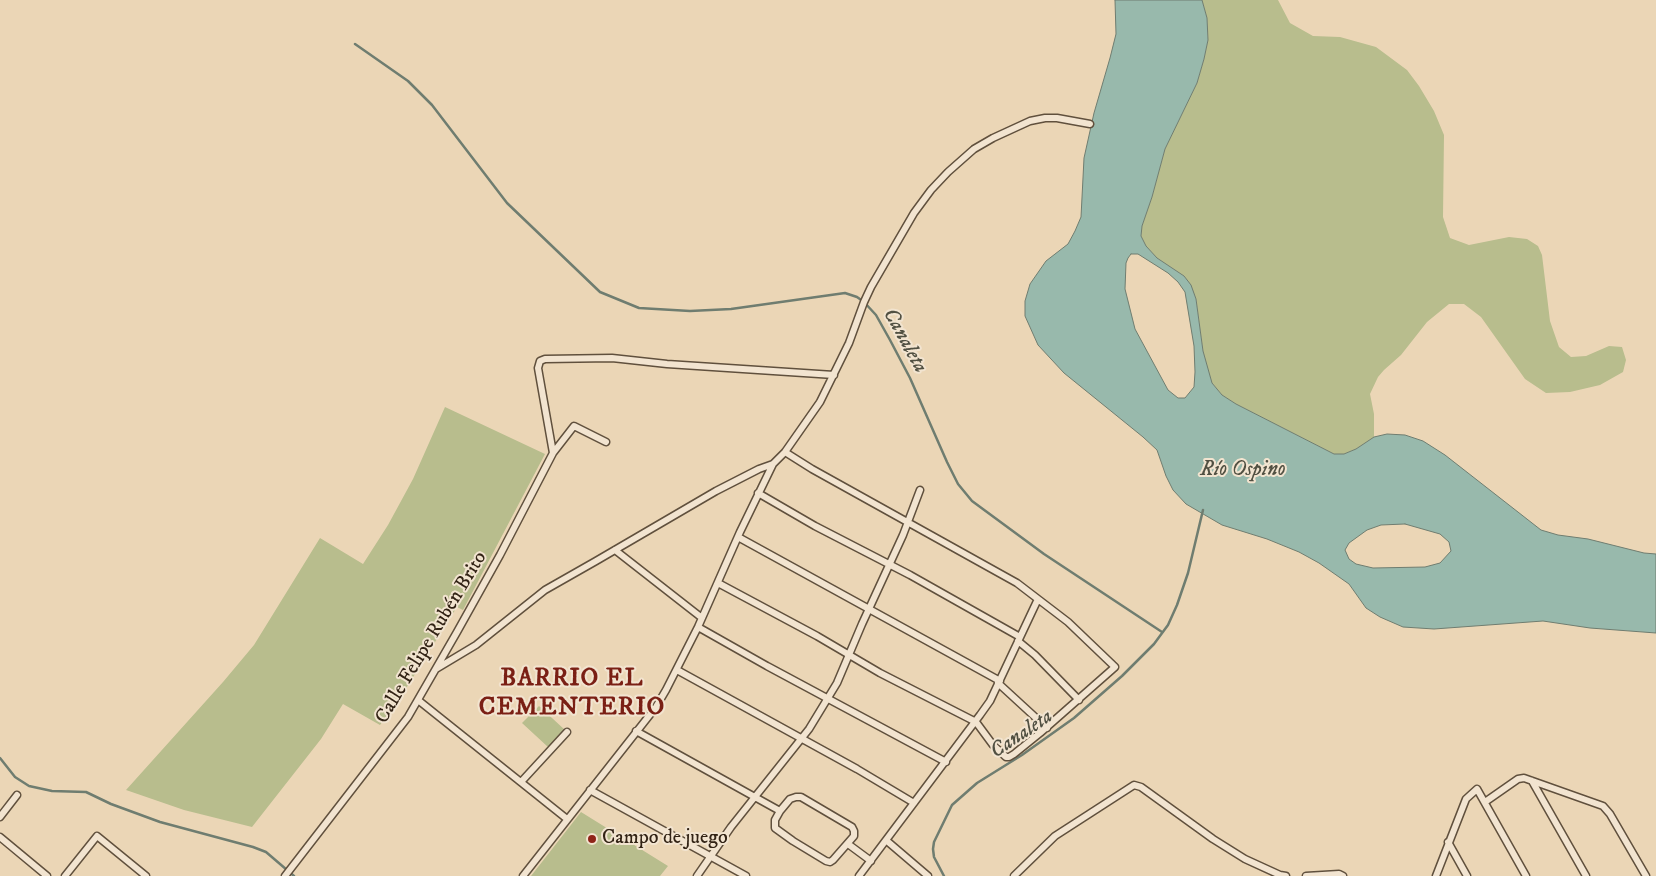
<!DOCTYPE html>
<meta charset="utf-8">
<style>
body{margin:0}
canvas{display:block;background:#ebd6b6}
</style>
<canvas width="1656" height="876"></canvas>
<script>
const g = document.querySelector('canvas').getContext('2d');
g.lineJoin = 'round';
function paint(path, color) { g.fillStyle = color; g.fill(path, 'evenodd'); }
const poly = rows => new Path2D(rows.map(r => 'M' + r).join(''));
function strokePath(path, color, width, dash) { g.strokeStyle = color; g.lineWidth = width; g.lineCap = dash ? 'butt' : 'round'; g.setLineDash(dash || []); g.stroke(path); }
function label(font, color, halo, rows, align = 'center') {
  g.font = font + ' "IM FELL DW Pica",serif'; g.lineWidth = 4; g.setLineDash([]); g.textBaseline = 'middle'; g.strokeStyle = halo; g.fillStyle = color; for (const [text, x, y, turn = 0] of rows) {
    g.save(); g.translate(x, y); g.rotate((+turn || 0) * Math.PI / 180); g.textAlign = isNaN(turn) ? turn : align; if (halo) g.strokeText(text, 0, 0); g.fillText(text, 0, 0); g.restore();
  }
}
paint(poly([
 [1202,0,1278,0,1290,23,1313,36,1340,37,1376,47,1407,70,1419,86,1434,111,1444,135,1443,217,1450,238,1469,245,1509,237,1527,239,1538,246,1542,255,1550,321,1559,347,1571,357,1586,356,1609,346,1622,347,1626,360,1623,372,1600,385,1570,392,1546,393,1525,379,1481,317,1464,304,1449,304,1427,322,1401,355,1384,370,1378,377,1370,394,1374,414,1374,437,1356,449,1344,454,1334,454,1236,404,1222,395,1212,383,1208,373,1203,351,1196,299,1184,276,1157,258,1146,246,1141,236,1142,226,1152,197,1165,149,1197,83,1204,59,1208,40,1207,18],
 [445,407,545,454,463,610,457,607,400,698,380,725,343,704,321,739,252,827,184,810,126,790,223,682,254,645,320,538,363,564,388,525,413,479],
 [539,706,565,730,548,747,522,723],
 [581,812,668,866,660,876,531,876]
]), '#b8bd8d');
const water = poly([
 [1115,0,1202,0,1207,18,1208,40,1204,59,1197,83,1165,149,1152,197,1142,226,1141,236,1146,246,1157,258,1184,276,1191,285,1196,299,1203,351,1212,383,1222,395,1236,404,1334,454,1344,454,1356,449,1374,437,1387,434,1405,435,1423,441,1445,455,1541,530,1558,535,1588,539,1644,553,1656,554,1656,633,1590,628,1543,621,1434,629,1403,627,1380,617,1366,608,1349,584,1319,563,1299,552,1267,539,1222,525,1186,504,1173,490,1166,476,1157,450,1143,437,1064,373,1038,345,1025,316,1025,301,1030,284,1046,261,1068,244,1075,231,1081,217,1084,158,1094,113,1110,58,1116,34,1115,0],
 [1131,254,1138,254,1168,273,1178,282,1185,292,1194,346,1195,372,1194,387,1185,398,1178,398,1168,390,1135,329,1125,289,1126,263,1128,258,1131,254],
 [1405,524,1440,534,1449,542,1451,551,1440,563,1425,567,1373,568,1356,564,1349,559,1345,550,1349,543,1367,530,1381,525,1405,524]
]);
paint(water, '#98b9ac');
strokePath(water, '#6f7d70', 1);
strokePath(poly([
 [355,44,408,81,432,105,507,203,600,292,639,308,690,311,731,309,845,293,857,297,864,302,876,315,890,340,910,378,947,462,958,484,972,501,1044,554,1162,632],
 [0,758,15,777,29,786,52,791,86,792,111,804,160,822,253,847,266,852,294,876],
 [944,876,934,857,933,849,934,842,952,805,977,783,1022,755,1074,718,1122,676,1154,644,1168,625,1177,605,1188,573,1203,510]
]), '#6f7d70', 2.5);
const street = poly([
 [553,453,538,368,540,361,545,359,612,358,667,364,834,375],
 [758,493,815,526,910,575,1020,637],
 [738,537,1000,681],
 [615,550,702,618],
 [718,583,817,636,880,673,976,722,993,745,1006,757,1009,757,1014,754,1040,733,1115,667,1068,622,1017,583,812,469,785,452],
 [698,627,767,666,946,762],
 [1018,641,1035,655,1079,700],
 [436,669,476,645,545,590,596,561,716,491,759,469,773,464,785,452,820,402,849,343,864,302,871,287,914,213,931,190,948,172,974,149,993,138,1030,121,1045,118,1057,118,1090,124],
 [677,670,857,769,914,803],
 [998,683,1047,728],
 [418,700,567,819],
 [636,731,780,811],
 [1532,781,1586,876],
 [521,782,567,732],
 [590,790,746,876],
 [796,797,801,797,852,827,854,831,854,836,833,860,830,862,826,861,793,841,775,828,775,820,780,811,790,799,796,797],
 [1485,802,1518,779,1524,778,1603,806,1610,814,1646,876],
 [0,817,17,795],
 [0,837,47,876],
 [887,841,928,876],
 [1448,842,1467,876],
 [848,844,871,861],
 [65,876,97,836,146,876],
 [285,876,408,717,457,632,500,555,553,453,574,426,606,442],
 [523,876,656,707,666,690,698,627,740,532,773,464],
 [697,876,731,827,809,729,837,683,862,624,903,535,920,490],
 [859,876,980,715,990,701,1038,599],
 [1014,876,1055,836,1134,785,1141,787,1213,839,1245,859,1280,875,1286,876],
 [1306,876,1339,874,1343,876],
 [1436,876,1466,799,1477,789,1526,876]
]);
strokePath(street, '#60503d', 9);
strokePath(street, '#f2e4d0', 6);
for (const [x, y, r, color] of [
 [592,839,5,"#8f2418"]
]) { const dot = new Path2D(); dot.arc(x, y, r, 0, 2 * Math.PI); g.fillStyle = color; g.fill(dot); strokePath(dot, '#f2e4d0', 2); }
label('20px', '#322315', '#f2e4d0', [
 ["Calle Felipe Rubén Brito",432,638,-59]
]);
label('20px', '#322315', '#f2e4d0', [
 ["Campo de juego",602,839]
], 'left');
label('italic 21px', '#515042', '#f2e4d0', [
 ["Canaleta",904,341,61],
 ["Río Ospino",1243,471],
 ["Canaleta",1022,735,-34]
]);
g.letterSpacing = '1px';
label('bold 25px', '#7a1f14', '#f2e4d0', [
 ["BARRIO EL",572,680],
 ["CEMENTERIO",572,709]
]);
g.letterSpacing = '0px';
</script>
